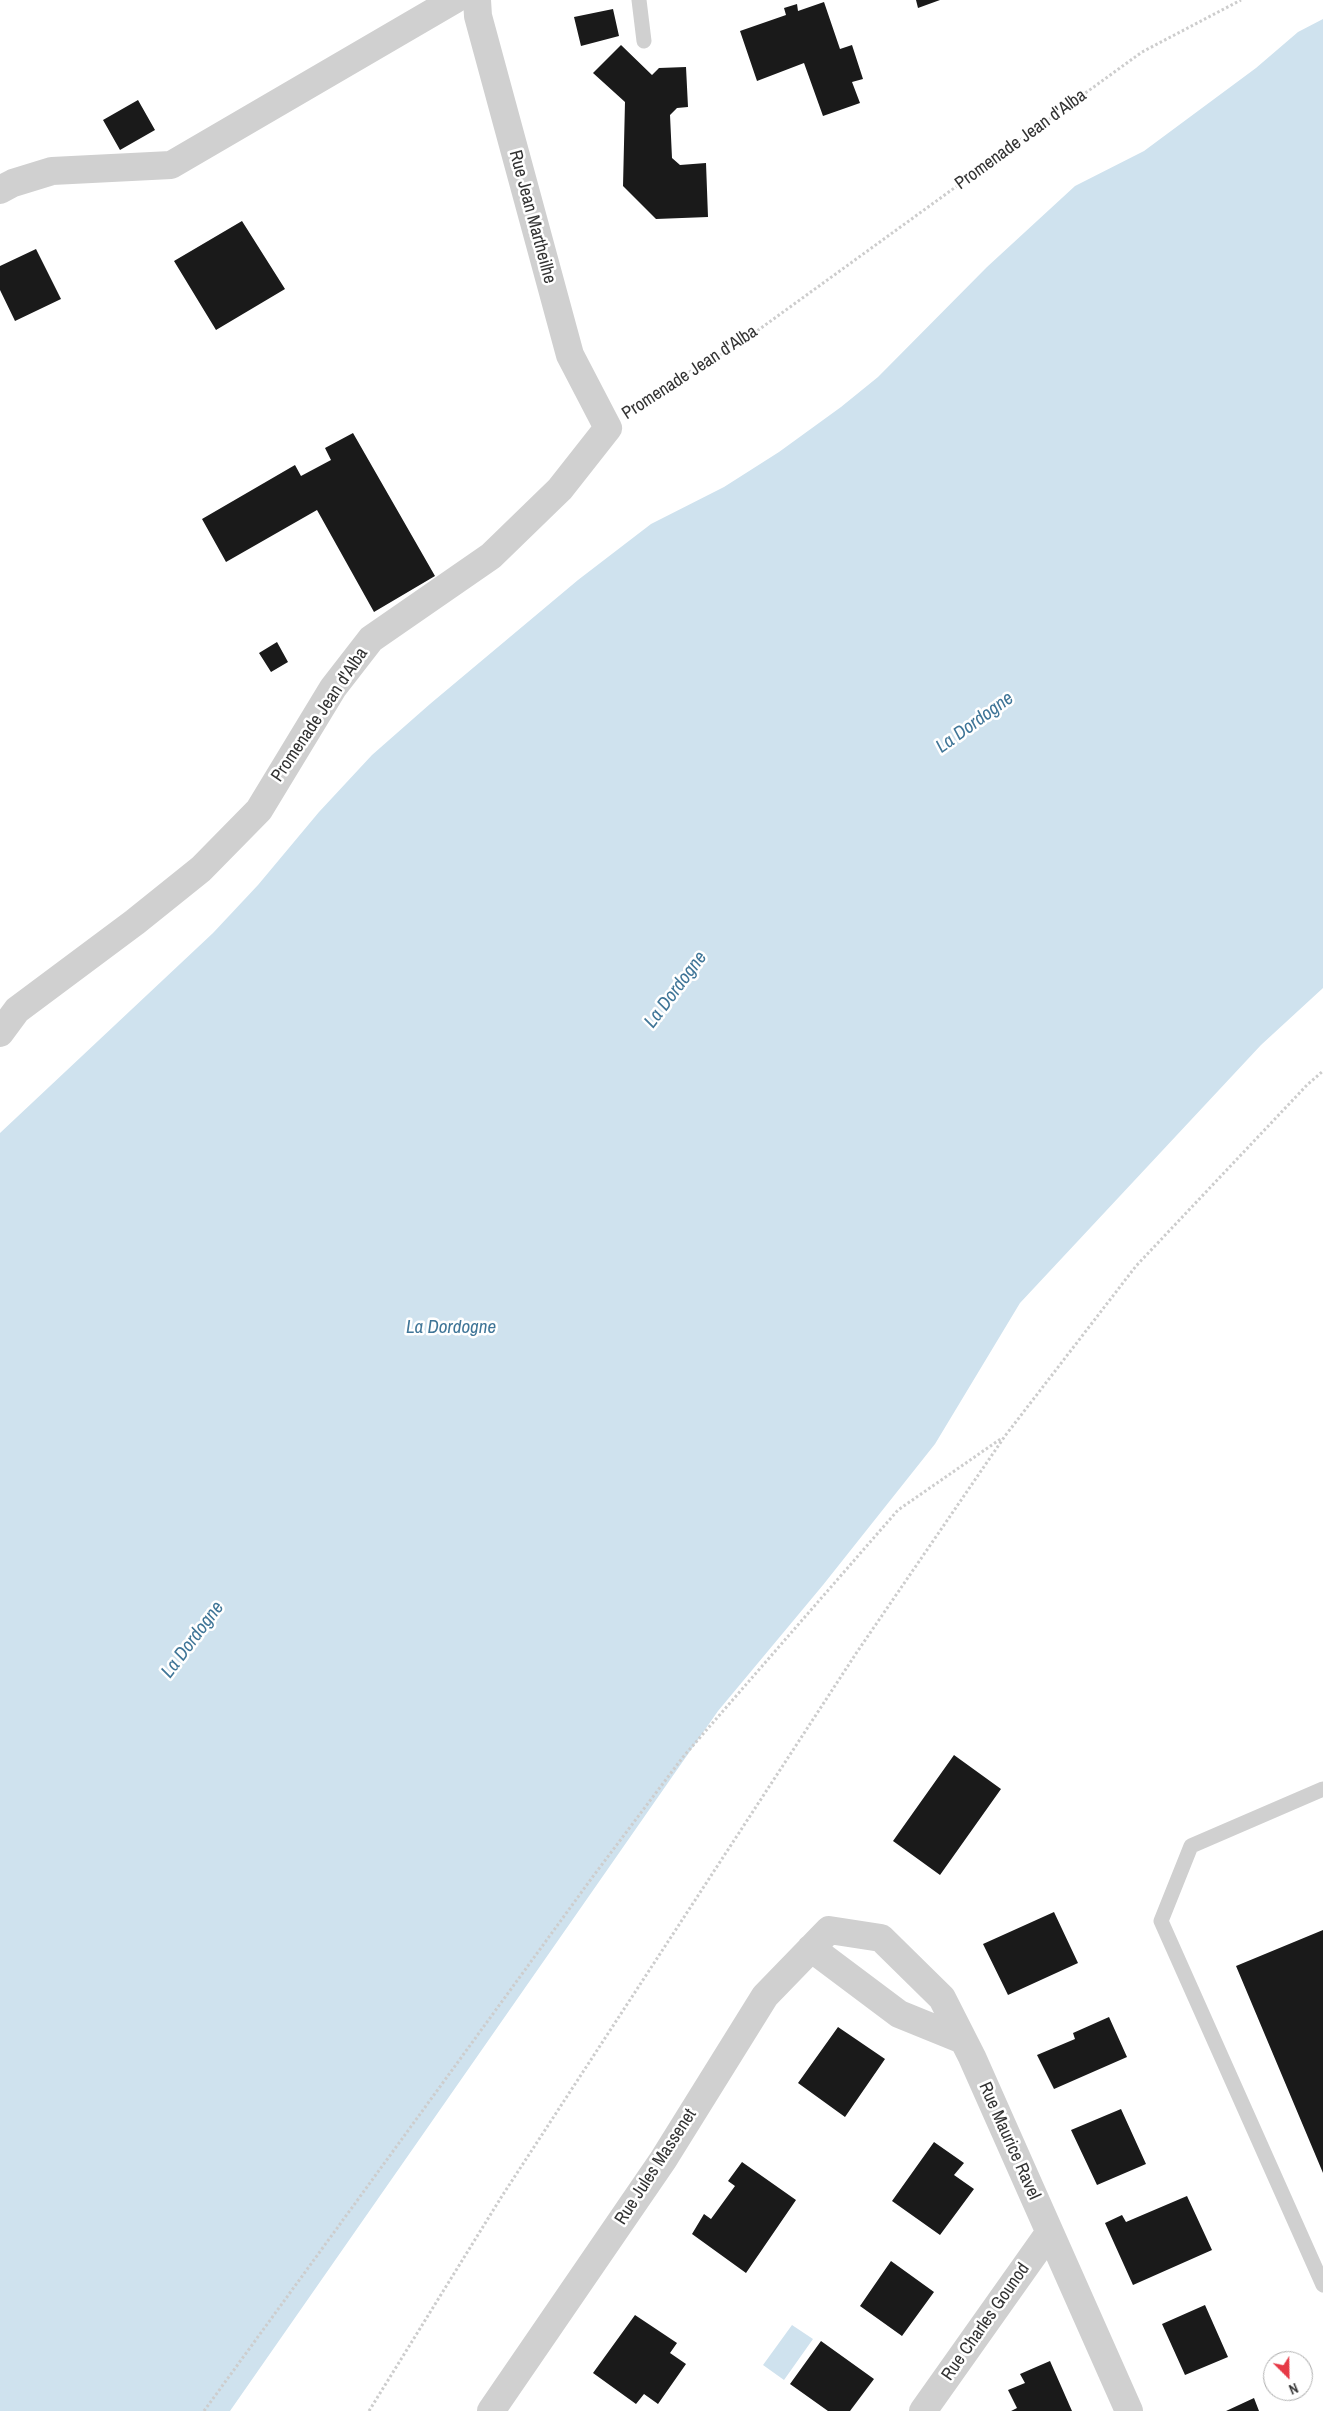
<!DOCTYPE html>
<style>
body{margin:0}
#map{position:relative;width:1323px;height:2411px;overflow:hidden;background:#fff;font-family:"Archivo Narrow",sans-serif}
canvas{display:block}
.north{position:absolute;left:1263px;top:2351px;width:50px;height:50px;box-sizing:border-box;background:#fff;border:1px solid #adadad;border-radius:50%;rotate:157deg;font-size:14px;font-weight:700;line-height:20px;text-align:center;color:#333}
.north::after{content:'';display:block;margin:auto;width:18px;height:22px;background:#e63946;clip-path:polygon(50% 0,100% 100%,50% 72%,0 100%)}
</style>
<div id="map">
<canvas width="1323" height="2411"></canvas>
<div class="north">N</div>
</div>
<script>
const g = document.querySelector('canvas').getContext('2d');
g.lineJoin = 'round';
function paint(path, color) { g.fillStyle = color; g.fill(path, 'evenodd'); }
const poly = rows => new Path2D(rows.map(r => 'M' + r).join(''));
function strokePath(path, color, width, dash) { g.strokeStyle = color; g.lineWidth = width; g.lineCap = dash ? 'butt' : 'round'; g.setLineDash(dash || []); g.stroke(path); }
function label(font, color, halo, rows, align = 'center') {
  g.font = font + ' "Archivo Narrow",sans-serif'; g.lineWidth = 5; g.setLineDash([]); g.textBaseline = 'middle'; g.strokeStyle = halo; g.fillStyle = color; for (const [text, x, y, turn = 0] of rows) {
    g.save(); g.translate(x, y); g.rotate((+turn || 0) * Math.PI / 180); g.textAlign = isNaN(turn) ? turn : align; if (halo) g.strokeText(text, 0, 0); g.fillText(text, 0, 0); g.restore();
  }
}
paint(poly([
 [1323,19,1323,988,1261,1045,1020,1303,935,1444,823,1585,718,1711,230,2411,0,2411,0,1133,213,933,258,885,319,812,372,755,430,704,578,580,651,524,724,487,779,452,841,407,878,377,987,267,1075,186,1144,151,1256,68,1298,32],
 [792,2325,813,2339,784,2380,763,2365]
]), '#cfe2ee');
paint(poly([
 [916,0,940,0,918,8],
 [824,2,840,49,852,45,863,79,852,82,860,103,823,116,804,63,757,81,740,31,786,15,784,8,797,4,798,11],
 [613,9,619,36,581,46,574,17],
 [621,45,652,75,659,68,686,67,688,107,677,108,670,115,672,158,680,165,706,163,708,217,656,219,623,186,625,102,593,73],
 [138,100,155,130,120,150,103,120],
 [242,221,285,289,216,330,174,261],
 [36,249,61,299,15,321,0,290,0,266],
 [353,433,435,576,374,612,317,510,226,562,202,519,295,465,301,476,331,460,325,448],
 [277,642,288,662,271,672,259,653],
 [954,1755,1001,1789,940,1875,893,1841],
 [1054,1912,1078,1963,1008,1995,983,1944],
 [1323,1930,1323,2173,1236,1966],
 [1109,2017,1127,2057,1054,2089,1037,2055,1075,2039,1073,2033],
 [838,2027,885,2059,845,2117,798,2083],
 [1121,2109,1146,2164,1097,2185,1071,2130],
 [934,2142,964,2163,954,2175,974,2189,940,2235,892,2201],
 [742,2162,796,2200,746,2273,692,2234,704,2214,711,2219,735,2186,728,2181],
 [1187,2196,1212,2250,1133,2285,1105,2223,1122,2215,1126,2222],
 [891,2261,934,2292,902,2336,860,2306],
 [1205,2305,1228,2357,1185,2375,1162,2324],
 [635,2315,677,2343,670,2353,686,2364,658,2404,644,2394,636,2404,593,2373],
 [821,2341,874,2379,850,2411,828,2411,790,2384],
 [1050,2361,1072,2411,1011,2411,1017,2408,1008,2390,1025,2383,1020,2374],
 [1254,2398,1259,2411,1226,2411]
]), '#1a1a1a');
strokePath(poly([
 [635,408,668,384,739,344,1142,52,1241,0],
 [204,2411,594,1875,683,1757,898,1510,1002,1438],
 [369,2411,502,2196,857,1652,1005,1436,1136,1266,1307,1085,1323,1071]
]), '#cdcdcd', 3, [2.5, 2.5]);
strokePath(poly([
 [639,0,644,41],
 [1323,1789,1191,1846,1161,1921,1323,2285]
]), '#d0d0d0', 15);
strokePath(poly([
 [0,190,13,183,52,171,171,165,454,0],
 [0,1033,17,1010,135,922,201,869,259,810,333,688,371,639,491,556,560,489,608,428,570,355,478,16,477,0],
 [811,1948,899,2014,963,2040],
 [491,2411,663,2160,765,1996,829,1930,881,1938,942,1998,972,2057,1129,2411],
 [923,2411,1049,2233]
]), '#d0d0d0', 28);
label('18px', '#333', '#fff', [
 ["Promenade Jean d'Alba",1021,140,-36],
 ["Rue Jean Martheilhe",532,217,75],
 ["Promenade Jean d'Alba",690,373,-33],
 ["Promenade Jean d'Alba",320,715,-56],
 ["Rue Maurice Ravel",1009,2141,66],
 ["Rue Jules Massenet",656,2167,-57],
 ["Rue Charles Gounod",986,2322,-55]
]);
label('italic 19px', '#3f7597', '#fff', [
 ["La Dordogne",975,723,-36],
 ["La Dordogne",676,990,-53],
 ["La Dordogne",451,1328],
 ["La Dordogne",193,1640,-53]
]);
</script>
